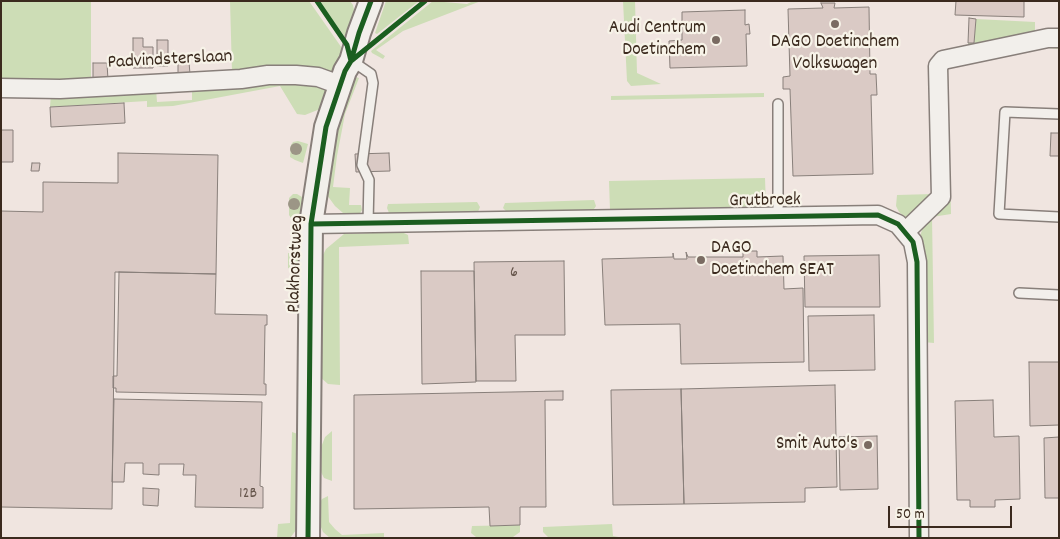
<!DOCTYPE html>
<style>
body{margin:0}
#map{position:relative;width:1060px;height:539px;overflow:hidden;background:#f0e5e0;font-family:Dekko,sans-serif}
canvas{display:block}
.frame{position:absolute;inset:0;border:2px solid #3b2a1e;pointer-events:none}
.scale{position:absolute;left:888px;top:506px;width:124px;height:22px;box-sizing:border-box;border:2px solid #3b2a1e;border-top:0;padding-left:6px;font-size:15px;line-height:18px;white-space:nowrap;color:#3b2a1e;-webkit-text-stroke:4px #f7f3e8;paint-order:stroke}
</style>
<div id="map">
<canvas width="1060" height="539"></canvas>
<div class="frame"></div>
<div class="scale">50 m</div>
</div>
<script>
const g = document.querySelector('canvas').getContext('2d');
g.lineJoin = 'round';
function paint(path, color) { g.fillStyle = color; g.fill(path, 'evenodd'); }
const poly = rows => new Path2D(rows.map(r => 'M' + r).join(''));
function strokePath(path, color, width, dash) { g.strokeStyle = color; g.lineWidth = width; g.lineCap = dash ? 'butt' : 'round'; g.setLineDash(dash || []); g.stroke(path); }
function label(font, color, halo, rows, align = 'center') {
  g.font = font + ' Dekko,sans-serif'; g.lineWidth = 4.5; g.setLineDash([]); g.textBaseline = 'middle'; g.strokeStyle = halo; g.fillStyle = color; for (const [text, x, y, turn = 0] of rows) {
    g.save(); g.translate(x, y); g.rotate((+turn || 0) * Math.PI / 180); g.textAlign = isNaN(turn) ? turn : align; if (halo) g.strokeText(text, 0, 0); g.fillText(text, 0, 0); g.restore();
  }
}
paint(poly([
 [1,1,91,1,91,83,1,81],
 [230,1,309,1,344,51,336,72,330,73,315,69,292,66,232,72],
 [319,1,350,1,353,5,354,10,348,41],
 [386,1,419,1,377,34,375,33],
 [433,1,467,4,473,1,481,1,403,31,376,50,385,56,383,59,372,53,371,51],
 [623,1,635,1,637,73,661,84,631,86,627,81],
 [976,19,1035,22,1035,31,968,46,968,43,974,43],
 [1049,45,1059,45,1059,49,1047,48,948,68,951,214,932,217,934,343,923,342,920,236,925,221,948,200,946,70,948,68],
 [355,77,359,78,345,114,337,156,333,187,350,188,349,205,361,205,362,210,359,215,353,216,343,213,335,206,327,195,326,181,341,110],
 [307,80,330,90,326,103,320,109,305,115,297,114,280,86,173,106,147,107,147,101,50,107,51,94,156,89,157,102,192,100,192,85],
 [764,93,764,97,611,100,611,96],
 [298,141,308,144,303,163,295,160,290,157,291,145,293,142],
 [765,178,766,206,610,210,609,181],
 [293,194,297,194,302,197,306,202,302,216,297,218,291,218,289,215,289,198],
 [933,194,909,216,905,217,899,212,896,206,897,195],
 [594,200,596,206,594,209,588,211,508,213,503,208,505,203],
 [477,202,480,207,478,212,474,215,393,216,389,213,387,208,388,204],
 [402,232,408,235,409,244,339,247,340,385,328,384,320,377,322,257,326,249,344,234],
 [288,253,300,255,300,281,295,283,291,283,292,269,288,268],
 [332,431,332,481,324,478,318,466,320,450,325,437],
 [292,432,301,435,300,525,290,538,277,538,278,524,290,523],
 [328,496,329,522,335,529,342,535,384,533,384,538,330,538,323,532,318,520,318,506,322,499],
 [612,524,613,536,624,538,549,538,543,532,543,527],
 [520,525,520,532,513,537,476,537,471,533,472,526]
]), '#cdddb6');
const building = poly([
 [956,1,1024,1,1024,17,955,15,956,1],
 [821,3,835,3,834,8,869,7,870,74,876,74,877,95,871,95,873,174,793,176,790,89,783,89,783,77,790,76,788,9,823,8,821,3],
 [745,10,745,25,749,24,750,34,746,34,747,66,670,68,669,41,682,40,682,12,745,10],
 [969,18,976,19,974,43,968,43,969,18],
 [133,38,143,38,143,47,153,47,153,68,133,68,133,38],
 [157,40,168,40,168,66,157,66,157,40],
 [178,62,189,62,190,74,178,74,178,62],
 [93,63,107,63,108,80,93,81,93,63],
 [124,103,125,123,51,127,50,107,124,103],
 [1,130,13,130,13,162,1,162,1,130],
 [1051,133,1059,133,1059,156,1050,156,1051,133],
 [118,153,218,155,216,274,115,272,112,509,1,507,1,211,43,212,43,182,118,183,118,153],
 [389,153,390,171,356,172,355,154,389,153],
 [32,163,40,163,39,171,31,171,32,163],
 [743,251,757,251,757,257,783,256,784,289,803,288,804,362,681,364,680,324,605,325,602,259,673,257,673,253,674,259,687,259,686,252,688,257,743,257,743,251],
 [879,255,880,307,805,307,804,256,879,255],
 [564,261,565,335,515,335,516,381,476,381,474,262,564,261],
 [421,271,474,271,476,382,422,384,421,271],
 [119,272,216,274,215,314,267,315,267,325,265,325,264,384,266,384,266,395,116,392,116,388,113,388,113,376,117,376,119,272],
 [874,315,875,370,809,371,808,316,874,315],
 [1029,362,1059,362,1059,425,1030,426,1029,362],
 [835,385,837,487,805,488,805,502,684,504,681,389,835,385],
 [681,389,684,504,613,505,611,390,681,389],
 [563,391,563,400,545,400,546,507,520,507,520,525,490,526,489,507,354,509,354,395,563,391],
 [114,399,262,402,260,486,263,487,263,508,195,507,196,475,183,475,184,464,159,464,159,475,143,474,143,463,125,463,124,482,112,482,114,399],
 [993,400,994,437,1019,436,1020,499,995,500,995,507,970,507,970,500,957,500,955,401,993,400],
 [877,436,878,489,840,490,839,437,877,436],
 [1059,437,1059,498,1045,498,1044,438,1059,437],
 [143,488,159,489,158,506,143,505,143,488]
]);
paint(building, '#dacac5');
strokePath(building, '#887f7a', 1);
const service = poly([
 [352,61,371,74,373,83,362,165,369,180,368,223],
 [778,104,778,217],
 [1059,114,1005,112,999,214,1059,217],
 [1019,293,1059,295]
]);
const minor = poly([
 [1,88,60,89,241,79,268,75,296,75,318,77,340,85],
 [311,224,878,215,898,224,913,242,917,262,919,538],
 [905,232,941,197,938,66,943,60,1048,38,1059,38]
]);
const tertiary = poly([
 [308,538,311,224,326,127,345,71,351,61,359,33,371,1]
]);
strokePath(service, '#887f7a', 12);
strokePath(minor, '#887f7a', 21);
strokePath(tertiary, '#887f7a', 26);
strokePath(service, '#f2efeb', 9);
strokePath(minor, '#f2efeb', 18);
strokePath(tertiary, '#f2efeb', 22);
strokePath(poly([
 [317,1,347,45,351,61],
 [351,61,425,1],
 [311,224,878,215,898,224,913,242,917,262,919,538],
 [308,538,311,224,326,127,345,71,351,61,359,33,371,1]
]), '#1b5e20', 5);
g.fillStyle = '#9c9686';
for (const [x, y] of [
 [296,149],
 [294,204]
]) { g.beginPath(); g.arc(x, y, 6, 0, 2 * Math.PI); g.fill(); }
for (const [x, y, r, color] of [
 [835,24,5,"#7a6b62"],
 [716,40,5,"#7a6b62"],
 [701,260,5,"#7a6b62"],
 [868,445,5,"#7a6b62"]
]) { const dot = new Path2D(); dot.arc(x, y, r, 0, 2 * Math.PI); g.fillStyle = color; g.fill(dot); strokePath(dot, '#f7f3e8', 2); }
label('16px', '#66564c', null, [
 ["6",514,274],
 ["12B",248,495]
]);
label('19px', '#3b2a1e', '#f7f3e8', [
 ["Audi Centrum",706,29],
 ["Doetinchem",706,51],
 ["DAGO Doetinchem",835,43,"center"],
 ["Volkswagen",835,65,"center"],
 ["DAGO",711,249,"left"],
 ["Doetinchem SEAT",711,271,"left"],
 ["Smit Auto's",858,445]
], 'right');
label('19px', '#3b2a1e', '#f7f3e8', [
 ["Padvindsterslaan",170,61,-3],
 ["Grutbroek",765,202,-1],
 ["Plakhorstweg",297,264,-88]
]);
</script>
